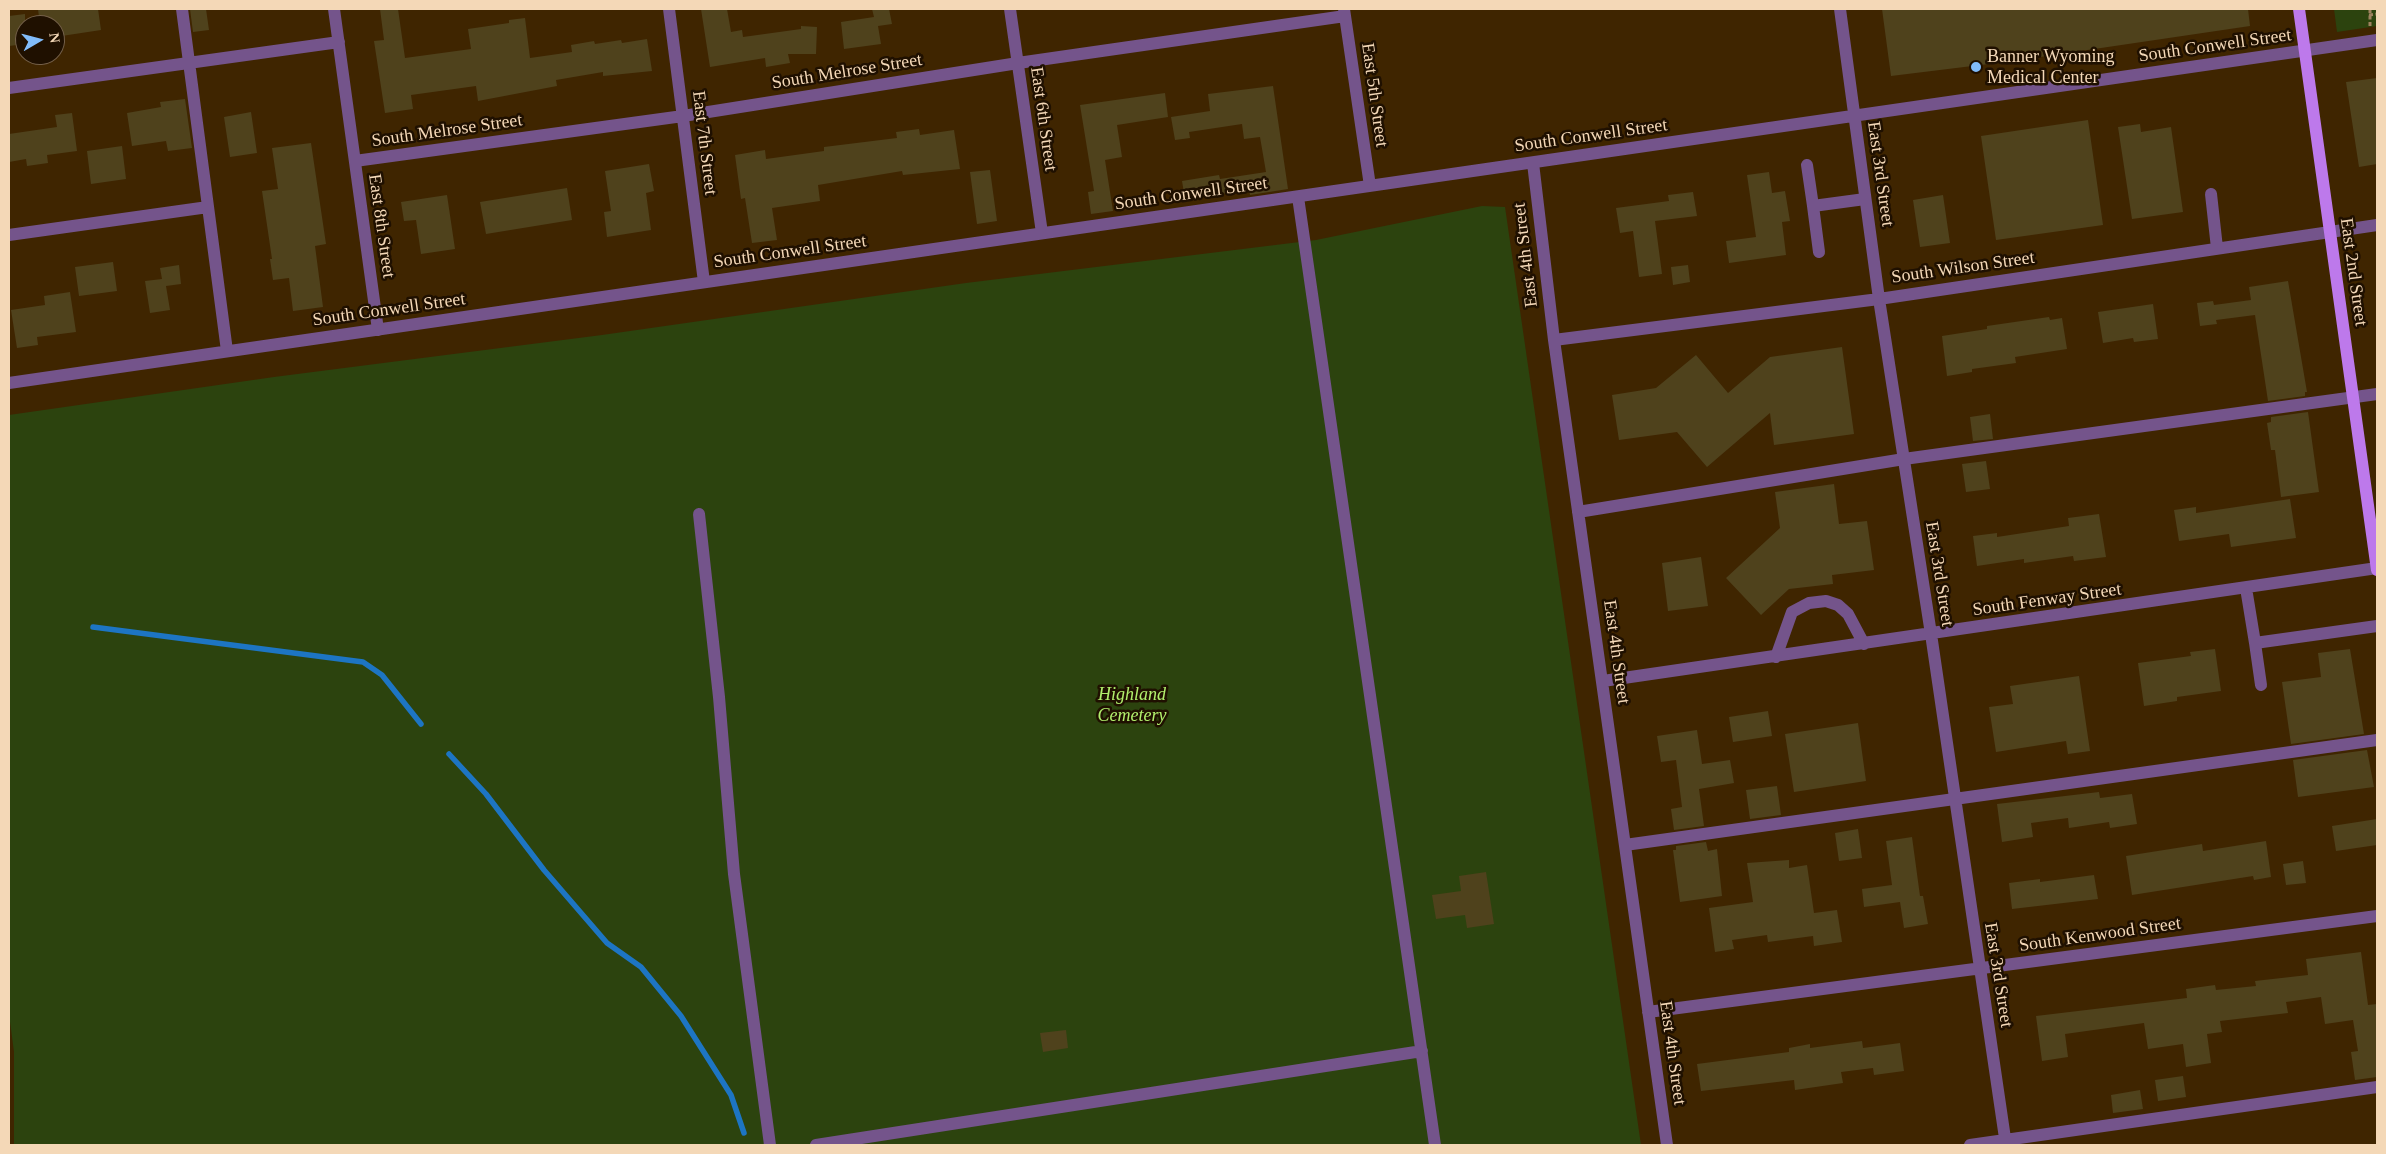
<!DOCTYPE html>
<style>
body{margin:0}
#map{position:relative;width:2386px;height:1154px;overflow:hidden;background:#3f2500;font-family:"Times New Roman",serif}
canvas{display:block}
.frame{position:absolute;inset:0;border:10px solid #f4d8b7;pointer-events:none}
.north{position:absolute;left:15px;top:15px;width:50px;height:50px;box-sizing:border-box;background:#1f1000;border:1px solid #746049;border-radius:50%;rotate:82deg;font-size:14px;font-weight:700;line-height:20px;text-align:center;color:#f4d8b7}
.north::after{content:'';display:block;margin:auto;width:18px;height:22px;background:#81bcfa;clip-path:polygon(50% 0,100% 100%,50% 72%,0 100%)}
</style>
<div id="map">
<canvas width="2386" height="1154"></canvas>
<div class="frame"></div>
<div class="north">N</div>
</div>
<script>
const g = document.querySelector('canvas').getContext('2d');
g.lineJoin = 'round';
function paint(path, color) { g.fillStyle = color; g.fill(path, 'evenodd'); }
const poly = rows => new Path2D(rows.map(r => 'M' + r).join(''));
function strokePath(path, color, width, dash) { g.strokeStyle = color; g.lineWidth = width; g.lineCap = dash ? 'butt' : 'round'; g.setLineDash(dash || []); g.stroke(path); }
function label(font, color, halo, rows, align = 'center') {
  g.font = font + ' "Times New Roman",serif'; g.lineWidth = 5; g.setLineDash([]); g.textBaseline = 'middle'; g.strokeStyle = halo; g.fillStyle = color; for (const [text, x, y, turn = 0] of rows) {
    g.save(); g.translate(x, y); g.rotate((+turn || 0) * Math.PI / 180); g.textAlign = isNaN(turn) ? turn : align; if (halo) g.strokeText(text, 0, 0); g.fillText(text, 0, 0); g.restore();
  }
}
paint(poly([
 [2334,9,2377,9,2377,26,2337,32],
 [1482,206,1505,207,1641,1145,14,1145,14,1052,9,1014,9,415,274,377,602,335,966,283,1316,240]
]), '#2c430e');
strokePath(poly([
 [93,627,363,662,382,675,421,724],
 [449,754,486,794,544,870,607,943,641,967,681,1016,731,1095,744,1133]
]), '#1d75c3', 5.5);
paint(poly([
 [38,9,98,9,101,30,55,37,55,25,40,25],
 [190,9,206,9,209,30,193,32],
 [380,9,398,9,405,58,471,49,468,29,509,23,509,20,525,18,530,58,572,52,571,45,594,41,595,44,621,40,622,43,647,39,652,71,603,76,603,72,556,80,557,86,478,101,476,86,411,95,413,109,385,113,374,41,384,40],
 [701,9,727,9,731,32,742,30,743,37,801,29,801,26,817,27,816,54,788,54,790,63,766,67,765,58,710,67],
 [872,9,889,9,892,24,878,26,881,44,844,49,841,22,874,17],
 [1882,9,2248,9,2250,26,2013,61,1891,76],
 [25,14,25,44,9,46,9,16],
 [2377,78,2377,164,2359,167,2346,82],
 [1273,86,1288,189,1250,195,1249,190,1185,199,1182,181,1219,175,1220,179,1266,172,1260,137,1244,139,1242,124,1189,132,1190,138,1175,140,1171,117,1210,111,1208,94],
 [1165,93,1168,117,1117,125,1122,157,1105,160,1113,211,1091,214,1088,192,1094,191,1080,105],
 [185,99,192,148,168,151,166,141,132,146,127,113,161,107,160,102],
 [251,112,257,153,230,157,224,117],
 [72,113,77,151,47,155,48,163,27,166,26,159,9,162,9,134,57,127,55,115],
 [2088,120,2103,225,1996,240,1981,136],
 [2140,124,2141,132,2171,127,2183,212,2132,219,2118,127],
 [919,129,920,135,954,130,960,169,903,175,902,171,818,185,820,201,772,208,777,240,752,243,745,198,741,199,735,155,765,150,766,159,824,151,824,147,897,138,896,132],
 [311,143,326,244,315,246,323,307,293,311,289,278,273,280,270,259,272,259,262,191,278,189,272,148],
 [122,146,126,179,91,184,87,151],
 [649,164,654,191,646,193,651,230,607,237,604,212,611,211,605,171],
 [990,170,997,221,977,224,970,172],
 [1769,172,1772,193,1785,191,1790,221,1782,222,1786,255,1729,263,1726,241,1756,237,1747,175],
 [567,188,572,220,486,234,480,202],
 [1693,192,1697,216,1655,221,1662,274,1639,277,1633,231,1620,233,1616,208,1669,201,1668,195],
 [447,195,455,249,421,254,416,220,404,221,401,202],
 [1943,195,1950,243,1920,247,1913,200],
 [113,262,117,291,79,296,75,267],
 [179,265,181,284,166,286,170,310,150,313,145,281,162,279,160,268],
 [1688,265,1690,282,1673,285,1671,267],
 [2288,281,2307,392,2305,392,2305,396,2268,401,2255,315,2216,320,2217,324,2200,326,2197,303,2213,301,2214,305,2251,300,2249,287],
 [70,292,76,332,37,337,38,345,17,348,11,310,45,305,44,296],
 [2153,304,2158,339,2134,342,2133,338,2103,343,2098,312],
 [2049,317,2050,320,2062,318,2067,349,2015,357,2016,363,1972,369,1972,372,1947,376,1942,336,1987,329,1987,326],
 [1842,347,1854,434,1774,445,1770,413,1707,467,1677,432,1619,440,1612,395,1656,388,1696,355,1728,393,1770,357],
 [2308,412,2319,492,2281,497,2275,450,2271,450,2267,423,2271,422,2271,417],
 [1990,414,1993,439,1973,441,1970,417],
 [1986,461,1990,489,1966,492,1962,464],
 [1834,484,1839,524,1867,521,1874,570,1832,575,1833,584,1789,589,1761,615,1726,578,1780,528,1775,492],
 [2290,499,2296,538,2231,547,2229,534,2179,541,2174,510,2196,507,2196,513],
 [2099,514,2106,557,2074,561,2073,556,2024,563,2024,559,1977,566,1973,536,1997,533,1997,537,2069,526,2068,518],
 [1701,557,1708,606,1668,611,1662,563],
 [2215,649,2221,691,2177,697,2177,701,2144,706,2138,663,2191,656,2190,652],
 [2350,649,2364,734,2291,744,2282,682,2321,677,2318,653],
 [2079,676,2090,751,2068,754,2066,741,1996,752,1989,707,2013,704,2010,686],
 [1768,711,1772,736,1733,742,1729,717],
 [1858,723,1866,781,1794,792,1785,734],
 [1697,730,1702,764,1730,760,1734,783,1699,789,1704,826,1674,830,1671,809,1682,807,1676,760,1661,762,1657,736],
 [2367,750,2374,787,2298,797,2293,760],
 [1777,786,1781,815,1750,819,1746,790],
 [2099,792,2100,798,2132,794,2137,824,2110,828,2109,822,2069,828,2068,818,2031,823,2033,837,2002,842,1997,804],
 [2377,819,2377,845,2336,851,2332,826],
 [1858,829,1862,858,1839,861,1835,833],
 [1912,837,1920,896,1923,896,1928,924,1904,928,1900,902,1864,907,1862,889,1892,885,1886,841],
 [2266,841,2271,877,2254,880,2253,876,2132,895,2126,856,2202,844,2203,851],
 [1706,842,1708,851,1717,849,1722,896,1680,902,1673,850,1676,850,1676,846],
 [1789,860,1789,868,1807,865,1814,913,1837,910,1842,942,1814,946,1813,936,1768,942,1767,935,1732,940,1734,949,1715,952,1709,908,1753,902,1747,863],
 [2303,861,2306,883,2286,885,2283,864],
 [1486,872,1494,924,1467,928,1465,915,1436,919,1432,895,1461,891,1459,876],
 [2094,875,2098,899,2012,909,2009,883,2040,879,2040,882],
 [2361,952,2368,1005,2377,1004,2377,1077,2355,1080,2351,1052,2358,1051,2353,1020,2325,1024,2321,997,2286,1002,2288,1013,2220,1021,2222,1032,2207,1034,2211,1063,2186,1067,2183,1044,2148,1049,2144,1023,2065,1034,2068,1057,2042,1061,2036,1016,2187,998,2186,989,2215,985,2216,990,2256,986,2255,981,2308,975,2306,959],
 [1066,1030,1068,1048,1043,1052,1040,1033],
 [1862,1041,1863,1048,1900,1043,1904,1071,1874,1075,1873,1068,1841,1072,1843,1083,1795,1090,1794,1080,1701,1091,1697,1064,1789,1052,1789,1048,1810,1044,1810,1048],
 [2183,1076,2186,1097,2158,1101,2155,1080],
 [2140,1090,2143,1109,2113,1113,2111,1095]
]), '#4f421c');
strokePath(poly([
 [2370,9,2370,26],
 [2369,15,2377,14]
]), '#9e8260', 3, [4, 2.5]);
strokePath(poly([
 [182,9,227,351],
 [334,9,378,330],
 [669,9,704,282],
 [1010,9,1042,233],
 [1344,9,1370,186],
 [1840,9,1879,299,1931,634,2006,1145],
 [9,88,339,42],
 [355,161,683,116,1018,63,1345,16],
 [1533,163,1554,340,1667,1145],
 [1807,165,1813,206,1865,199],
 [2211,194,2217,248],
 [1298,197,1435,1145],
 [1813,206,1819,252],
 [9,235,208,207],
 [1554,340,1879,299,2377,225],
 [9,383,2377,40],
 [1578,512,1904,459,2377,394],
 [699,514,719,697,734,874,770,1145],
 [2246,588,2255,643,2377,626],
 [2255,643,2261,685],
 [1776,657,1792,612,1809,603,1826,601,1838,605,1848,614,1864,644],
 [1603,681,2377,568],
 [1625,845,2377,740],
 [1648,1012,2377,916],
 [816,1145,1422,1051],
 [1970,1145,2377,1087]
]), '#74548b', 12);
strokePath(poly([
 [2299,9,2377,570]
]), '#bd79eb', 12);
for (const [x, y, r, color] of [
 [1976,67,6,"#81bcfa"]
]) { const dot = new Path2D(); dot.arc(x, y, r, 0, 2 * Math.PI); g.fillStyle = color; g.fill(dot); strokePath(dot, '#1f1000', 2); }
label('18px', '#f4d8b7', '#1f1000', [
 ["South Conwell Street",2215,46,-8],
 ["South Melrose Street",847,72,-9],
 ["East 5th Street",1374,95,82],
 ["East 6th Street",1043,119,82],
 ["South Melrose Street",447,131,-8],
 ["South Conwell Street",1591,136,-8],
 ["East 7th Street",704,143,83],
 ["East 3rd Street",1880,174,82],
 ["South Conwell Street",1191,194,-8],
 ["East 8th Street",381,226,82],
 ["South Conwell Street",790,252,-8],
 ["East 4th Street",1526,255,-97],
 ["South Wilson Street",1963,268,-8],
 ["East 2nd Street",2353,272,82],
 ["South Conwell Street",389,310,-8],
 ["East 3rd Street",1939,574,81],
 ["South Fenway Street",2047,600,-8],
 ["East 4th Street",1616,652,82],
 ["South Kenwood Street",2100,935,-8],
 ["East 3rd Street",1998,975,81],
 ["East 4th Street",1672,1053,82]
]);
label('18px', '#f4d8b7', '#1f1000', [
 ["Banner Wyoming",1987,57],
 ["Medical Center",1987,78]
], 'left');
label('italic 18px', '#b1ef6c', '#1f1000', [
 ["Highland",1132,695],
 ["Cemetery",1132,716]
]);
</script>
